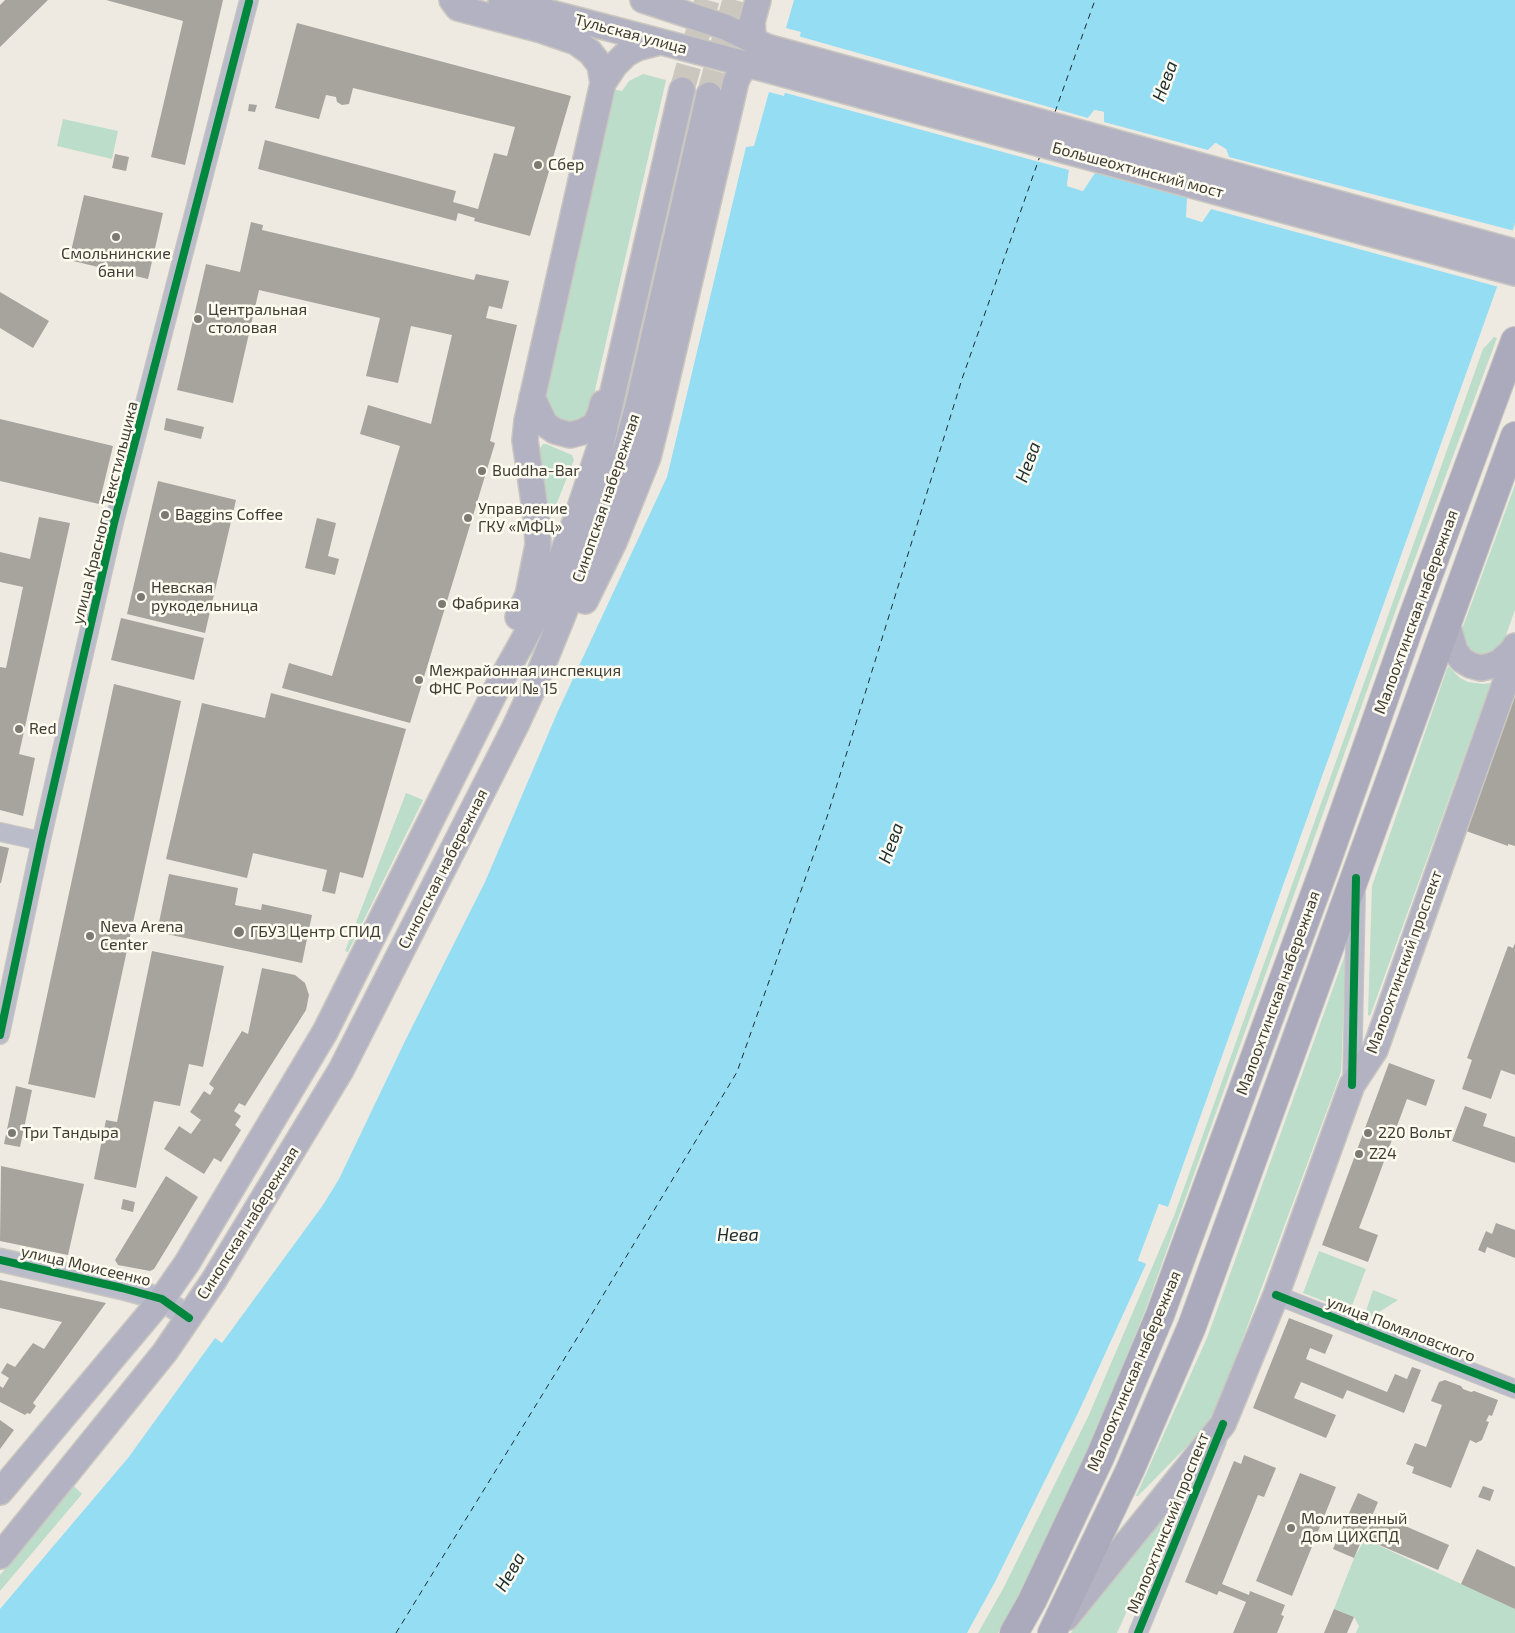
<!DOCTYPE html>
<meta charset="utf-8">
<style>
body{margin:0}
canvas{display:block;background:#eeeae1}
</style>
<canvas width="1515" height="1633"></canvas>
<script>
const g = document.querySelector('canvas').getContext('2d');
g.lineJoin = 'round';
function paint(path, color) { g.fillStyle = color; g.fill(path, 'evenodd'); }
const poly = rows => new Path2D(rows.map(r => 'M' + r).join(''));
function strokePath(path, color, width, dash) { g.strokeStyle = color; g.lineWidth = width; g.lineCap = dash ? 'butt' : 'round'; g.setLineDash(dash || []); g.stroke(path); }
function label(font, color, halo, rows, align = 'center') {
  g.font = font + ' "Exo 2",sans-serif'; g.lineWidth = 5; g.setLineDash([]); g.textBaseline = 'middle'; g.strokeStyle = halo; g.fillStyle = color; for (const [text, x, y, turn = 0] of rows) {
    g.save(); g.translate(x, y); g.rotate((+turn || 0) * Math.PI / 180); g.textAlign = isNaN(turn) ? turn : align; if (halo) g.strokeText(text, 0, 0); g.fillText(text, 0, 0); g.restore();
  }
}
paint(poly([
 [643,74,666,80,592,403,590,410,584,418,577,421,568,423,559,420,551,415,543,398,612,89,622,91,629,81],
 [63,119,118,131,112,159,57,146],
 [1494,337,1497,338,1398,604,1145,1311,1088,1451,1019,1594,998,1633,978,1633,1004,1587,1088,1417,1174,1216,1483,349],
 [543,444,546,444,572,455,574,460,552,515,548,512,539,450],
 [1515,485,1515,610,1502,646,1487,659,1467,654,1461,632],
 [1448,666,1460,678,1468,682,1483,684,1491,683,1370,1016,1368,1015,1372,886],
 [406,793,423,800,348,952,345,951],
 [1346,952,1341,1072,1239,1349,1217,1407,1208,1421,1197,1436,1138,1496,1136,1496,1207,1338],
 [1319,1251,1366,1269,1350,1311,1303,1293],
 [1373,1290,1398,1300,1373,1316,1364,1317],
 [74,1486,82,1494,0,1591,0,1575],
 [1183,1486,1117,1633,1071,1633,1096,1596],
 [1365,1539,1515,1609,1515,1633,1356,1633,1359,1626,1354,1617,1334,1609,1354,1558]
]), '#bcddc9');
paint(poly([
 [794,0,1515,0,1515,223,1497,287,1168,1207,1159,1204,1138,1260,1146,1264,1079,1411,995,1582,967,1633,0,1633,0,1609,128,1458,215,1338,222,1343,323,1205,339,1179,407,1037,485,882,558,711,667,477,746,147,754,146,769,92,784,96,801,32,786,28],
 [1095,110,1104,112,1094,173,1083,191,1067,186,1069,170,1088,118],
 [1216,143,1226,149,1229,157,1211,209,1202,222,1187,217,1187,198,1208,150]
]), '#95ddf2');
paint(poly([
 [798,36,1088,118,1094,110,1104,112,1104,122,1208,150,1215,143,1226,149,1229,157,1515,231,1499,287,1211,209,1202,222,1186,217,1187,198,1095,173,1083,191,1067,186,1069,170,782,92],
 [1095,113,1102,114,1102,122,1092,172,1081,188,1070,184,1071,171,1090,119],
 [1216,146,1224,151,1226,157,1208,207,1201,219,1189,215,1190,198,1210,151],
 [1159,1204,1168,1207,1167,1210,1161,1207,1141,1259,1147,1261,1146,1263,1138,1261]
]), '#eeeae1');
strokePath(poly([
 [1055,112,1095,0],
 [396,1633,590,1317,737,1072,827,817,962,379,1040,156]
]), '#1a2d33', 1, [6, 5]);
paint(poly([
 [5,0,48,0,0,47,0,5],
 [106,0,223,0,185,165,151,157,183,21],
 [297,23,571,96,530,236,474,221,475,218,458,213,456,221,258,169,265,140,456,191,453,202,478,209,494,153,507,156,515,127,353,88,349,104,342,105,337,102,336,97,326,95,319,119,275,108],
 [249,104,257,105,255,112,248,111],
 [115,154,129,157,126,171,112,168],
 [84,195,163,213,148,279,69,260],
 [251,222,263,225,262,230,474,280,476,274,509,281,502,309,489,306,486,318,517,325,490,441,495,443,410,723,282,688,289,663,332,676,400,446,360,434,368,405,431,424,452,335,411,326,398,383,366,376,380,318,259,290,233,403,177,390,206,264,240,272],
 [0,292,49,321,33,348,0,328],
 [166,418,204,427,201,439,164,430],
 [0,419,113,446,99,504,0,481],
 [158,481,236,500,205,633,127,614],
 [39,517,70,523,19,754,35,758,23,816,0,810,0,667,6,668,23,587,0,582,0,552,30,559],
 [317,518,336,523,328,556,339,559,335,575,305,568],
 [121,618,204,638,194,680,111,660],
 [114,684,181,701,95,1098,28,1084],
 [1515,692,1515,846,1508,844,1508,846,1466,831],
 [271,693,406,729,363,878,340,872,335,894,322,891,327,870,253,853,247,878,166,859,202,703,265,718],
 [0,846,9,848,1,883,0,883],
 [169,874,238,888,235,905,261,910,262,904,312,915,302,963,157,932],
 [1515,943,1515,1075,1501,1070,1491,1099,1462,1089,1472,1060,1467,1058,1508,946,1513,948],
 [152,951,224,966,203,1067,189,1064,180,1106,154,1101,136,1188,94,1179,106,1120,117,1122],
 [262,968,295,975,305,983,309,995,306,1010,245,1106,239,1103,234,1111,241,1116,235,1125,241,1130,221,1162,214,1158,204,1174,164,1149,179,1126,191,1134,201,1120,190,1112,204,1091,210,1095,214,1088,209,1084,242,1031,248,1034],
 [1389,1063,1435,1080,1426,1106,1407,1099,1369,1202,1359,1228,1378,1235,1368,1262,1322,1245],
 [16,1086,32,1090,20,1147,4,1144],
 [1465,1106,1487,1114,1483,1126,1515,1137,1515,1163,1452,1141],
 [1,1166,84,1184,68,1255,0,1241],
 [166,1176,198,1197,154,1269,150,1271,118,1265,115,1260],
 [123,1199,135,1202,133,1212,121,1209],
 [1496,1223,1515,1230,1515,1258,1487,1247,1485,1253,1478,1250,1486,1231,1492,1234],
 [0,1280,106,1303,33,1403,36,1406,30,1414,27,1413,25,1415,0,1402,0,1386,3,1388,9,1378,1,1373,7,1363,15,1367,33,1343,44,1349,62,1322,0,1308],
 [1289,1318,1333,1335,1325,1354,1310,1348,1306,1359,1387,1392,1395,1374,1407,1379,1412,1367,1421,1370,1404,1413,1347,1390,1343,1399,1301,1382,1294,1398,1336,1415,1326,1438,1253,1408],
 [1445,1380,1461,1386,1463,1389,1471,1392,1474,1391,1498,1400,1492,1416,1489,1415,1486,1421,1489,1422,1482,1440,1476,1443,1470,1440,1451,1488,1412,1473,1414,1467,1406,1464,1415,1443,1426,1447,1442,1405,1431,1401,1439,1382],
 [0,1420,14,1430,0,1449],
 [1244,1455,1276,1468,1264,1497,1258,1495,1222,1584,1249,1595,1250,1591,1285,1605,1281,1615,1284,1616,1277,1633,1233,1633,1246,1602,1219,1591,1217,1595,1185,1582,1234,1461,1241,1464],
 [1300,1473,1336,1487,1292,1596,1256,1581],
 [1483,1486,1494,1490,1490,1501,1478,1497],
 [1358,1493,1378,1502,1354,1558,1333,1549],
 [1375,1513,1449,1545,1438,1570,1365,1539],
 [1477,1549,1515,1567,1515,1609,1461,1584],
 [1334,1609,1354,1617,1347,1633,1324,1633]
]), '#a6a49d');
strokePath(poly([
 [682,90,707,0],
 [709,95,735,0]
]), '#cbc7bf', 25, [25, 12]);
const minor = poly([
 [0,832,41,841],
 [0,1035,41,841,114,523,249,0],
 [1352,1085,1356,893],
 [1276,1295,1515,1389],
 [1138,1633,1217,1441]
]);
const tertiary = poly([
 [0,1260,122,1288,162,1299,189,1318]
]);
const secondary = poly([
 [452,0,458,8,541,30,576,42,590,52,600,65,603,83],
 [501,0,761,68,1515,273],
 [643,0,725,27,767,47,1515,252],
 [755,43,753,34,752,22,758,0],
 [532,397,545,424,555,431,570,435,582,432,595,425,600,414,603,403],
 [585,601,614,542,648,457,659,413,736,81,740,73,748,65],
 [518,617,528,595,538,545,537,523,525,440,527,421,603,83,615,65,626,54,637,48,660,42],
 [1447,623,1455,651,1462,660,1470,665,1481,668,1490,666,1500,662,1514,649,1515,646],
 [0,1492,162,1299,187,1263,325,1032,498,686,529,630,546,595,577,517,601,444,682,90],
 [0,1556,165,1352,214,1280,341,1070,515,727,535,684,590,548,626,449,638,406,709,95],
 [1066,1618,1223,1424,1276,1295,1352,1085,1375,1050,1511,667,1514,649]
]);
const primary = poly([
 [1014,1633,1032,1601,1100,1457,1160,1315,1324,869,1411,622,1515,341],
 [1052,1633,1130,1470,1192,1326,1515,436]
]);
strokePath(minor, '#cac7c0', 20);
strokePath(tertiary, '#cac7c0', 25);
strokePath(secondary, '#cac7c0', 28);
strokePath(primary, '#cac7c0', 30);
strokePath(minor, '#bbbcca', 18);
strokePath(tertiary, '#bbbcca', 22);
strokePath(secondary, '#b2b2c2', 25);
strokePath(primary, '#abaabd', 28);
strokePath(poly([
 [0,1035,41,841,114,523,249,2],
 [1352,1085,1356,878],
 [0,1260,122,1288,162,1299,189,1318],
 [1276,1295,1515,1389],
 [1138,1633,1223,1424]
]), '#00873e', 8);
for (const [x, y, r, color] of [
 [538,165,5,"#7c7a72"],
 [116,237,5,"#7c7a72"],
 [198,319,5,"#7c7a72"],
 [482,471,5,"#7c7a72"],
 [165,515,5,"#7c7a72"],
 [468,518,5,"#7c7a72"],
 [141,597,5,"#7c7a72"],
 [442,604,5,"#7c7a72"],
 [419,680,5,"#7c7a72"],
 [19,729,5,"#7c7a72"],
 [239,932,6,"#7c7a72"],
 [90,936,5,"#7c7a72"],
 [12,1133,5,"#7c7a72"],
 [1368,1133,5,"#7c7a72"],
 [1359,1154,5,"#7c7a72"],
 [1291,1528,5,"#7c7a72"]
]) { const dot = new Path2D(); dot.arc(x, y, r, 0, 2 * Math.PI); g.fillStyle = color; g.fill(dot); strokePath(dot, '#fefbf0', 2); }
label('16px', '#3f3d36', '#fefbf0', [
 ["Тульская улица",631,34,15],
 ["Большеохтинский мост",1138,170,15],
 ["Синопская набережная",606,498,-71],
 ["улица Красного Текстильщика",105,513,-76],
 ["Малоохтинская набережная",1416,612,-70],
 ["Синопская набережная",443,869,-63],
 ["Малоохтинский проспект",1404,962,-70],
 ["Малоохтинская набережная",1278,993,-70],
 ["Синопская набережная",248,1223,-58],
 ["улица Моисеенко",86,1266,13],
 ["улица Помяловского",1401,1329,21],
 ["Малоохтинская набережная",1134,1371,-67],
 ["Малоохтинский проспект",1168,1523,-68]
]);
label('16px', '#3f3d36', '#fefbf0', [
 ["Сбер",548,165],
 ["Смольнинские",116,254,"center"],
 ["бани",116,272,"center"],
 ["Центральная",208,310],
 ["столовая",208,328],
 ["Buddha-Bar",492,471],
 ["Управление",478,509],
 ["ГКУ «МФЦ»",478,527],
 ["Baggins Coffee",175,515],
 ["Невская",151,588],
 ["рукодельница",151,606],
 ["Фабрика",452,604],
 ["Межрайонная инспекция",429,671],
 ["ФНС России № 15",429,689],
 ["Red",29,729],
 ["Neva Arena",100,927],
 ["Center",100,945],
 ["ГБУЗ Центр СПИД",250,932],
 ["Три Тандыра",22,1133],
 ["220 Вольт",1378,1133],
 ["Z24",1369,1154],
 ["Молитвенный",1301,1519],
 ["Дом ЦИХСПД",1301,1537]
], 'left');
label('italic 18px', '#1a2d33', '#fefbf0', [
 ["Нева",1165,81,-70],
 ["Нева",1028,462,-70],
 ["Нева",891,843,-70],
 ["Нева",738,1235],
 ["Нева",510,1572,-60]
]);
</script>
